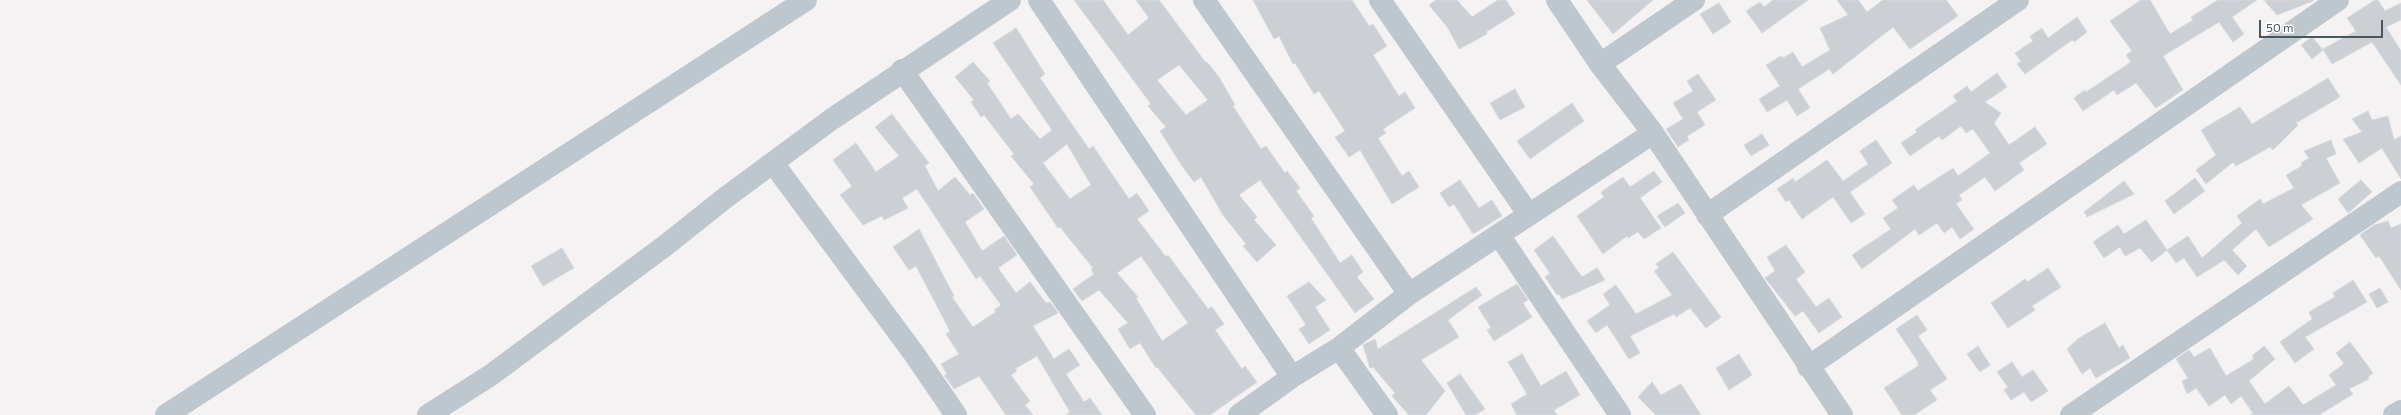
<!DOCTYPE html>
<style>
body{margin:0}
#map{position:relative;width:2401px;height:415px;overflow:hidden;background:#f4f2f2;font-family:Commissioner,sans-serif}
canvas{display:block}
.scale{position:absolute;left:2259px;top:20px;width:124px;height:18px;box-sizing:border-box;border:2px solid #4a565f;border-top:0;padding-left:5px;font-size:12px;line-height:14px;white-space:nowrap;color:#4a565f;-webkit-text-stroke:3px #fff;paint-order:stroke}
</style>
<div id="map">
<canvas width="2401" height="415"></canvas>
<div class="scale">50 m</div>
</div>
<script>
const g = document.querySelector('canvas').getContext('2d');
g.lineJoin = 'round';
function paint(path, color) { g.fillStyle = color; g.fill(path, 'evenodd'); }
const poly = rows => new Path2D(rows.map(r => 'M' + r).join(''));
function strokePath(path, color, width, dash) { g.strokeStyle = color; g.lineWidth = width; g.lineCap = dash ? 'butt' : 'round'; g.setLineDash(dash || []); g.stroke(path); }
const building = poly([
 [1074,0,1103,0,1128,35,1149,18,1136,0,1159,0,1206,63,1207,62,1219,77,1235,105,1233,106,1261,149,1266,146,1285,173,1287,171,1300,188,1296,191,1314,216,1311,218,1340,263,1352,255,1363,272,1357,277,1374,299,1355,313,1260,180,1239,195,1257,217,1254,220,1276,245,1257,262,1243,246,1246,244,1223,215,1201,177,1194,182,1182,166,1160,131,1166,127,1148,106,1151,104,1074,0],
 [1179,65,1208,100,1186,115,1157,80,1179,65],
 [1253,0,1352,0,1369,26,1373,24,1387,46,1373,55,1399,96,1405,92,1415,108,1383,129,1386,133,1378,138,1402,176,1409,171,1419,187,1392,204,1360,150,1349,157,1335,137,1345,131,1319,91,1314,94,1295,63,1293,64,1279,36,1274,39,1253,0],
 [1436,0,1457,0,1472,17,1498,0,1506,0,1515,14,1486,32,1487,34,1459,49,1448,28,1429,5,1436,0],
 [1587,0,1653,0,1613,34,1587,0],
 [1773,0,1808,0,1762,33,1746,11,1760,2,1764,7,1773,0],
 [1837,0,1858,0,1867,12,1883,0,1946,0,1958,16,1910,49,1893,27,1833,74,1829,69,1798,89,1810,108,1797,116,1787,100,1767,112,1759,99,1780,86,1766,65,1781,56,1783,58,1793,52,1802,67,1830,50,1820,28,1848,15,1837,0],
 [2141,0,2150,0,2170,34,2193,20,2191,17,2218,0,2257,0,2232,17,2244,34,2233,42,2219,22,2163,56,2183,90,2156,108,2136,83,2117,95,2114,90,2083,111,2074,98,2085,90,2086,92,2131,62,2126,55,2132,51,2110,21,2141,0],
 [2264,0,2313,0,2313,1,2277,15,2264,0],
 [2375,0,2378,0,2385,11,2401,3,2401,20,2386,27,2401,51,2401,85,2372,42,2332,64,2323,49,2356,31,2347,18,2375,0],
 [1719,3,1731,22,1713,34,1700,14,1719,3],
 [2077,17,2087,32,2074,42,2072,40,2025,74,2017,64,2021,61,2015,53,2033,41,2030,36,2042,28,2048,38,2077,17],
 [1016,28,1045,74,1040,78,1089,149,1093,146,1129,199,1137,193,1149,211,1137,219,1166,257,1168,255,1208,309,1212,307,1224,324,1215,330,1242,369,1245,366,1257,382,1210,415,1196,415,1157,367,1156,368,1140,343,1130,349,1118,329,1128,323,1099,290,1082,301,1073,289,1094,274,1091,269,1093,268,1060,227,1058,228,1030,187,1034,184,1011,156,1014,154,984,115,981,117,971,102,974,100,955,77,973,62,990,81,987,83,1011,119,1018,114,1040,139,1052,130,993,43,1016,28],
 [1067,144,1091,185,1070,199,1043,163,1067,144],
 [1141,256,1188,323,1162,341,1136,298,1138,297,1117,273,1141,256],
 [2312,37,2323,50,2312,59,2301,45,2312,37],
 [1997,73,2007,87,1985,102,2001,113,1994,123,2009,145,2035,127,2047,144,2019,163,2024,170,1995,191,1985,177,1959,195,1962,200,1956,204,1974,229,1960,239,1952,227,1944,233,1937,223,1919,235,1915,229,1862,269,1852,255,1891,229,1883,218,1898,208,1892,200,1914,185,1918,191,1953,168,1958,176,1990,153,1973,129,1966,133,1961,126,1942,140,1939,136,1910,156,1901,143,1917,132,1915,130,1957,101,1953,96,1967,86,1971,92,1997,73],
 [1698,74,1716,100,1697,112,1705,125,1687,136,1689,140,1678,147,1666,129,1683,119,1673,103,1693,91,1687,81,1698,74],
 [2328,78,2340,97,2296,123,2298,125,2273,150,2270,147,2236,166,2233,162,2206,184,2196,170,2216,155,2201,130,2240,107,2252,124,2328,78],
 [1515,89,1525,107,1500,120,1490,103,1515,89],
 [1572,103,1584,121,1530,159,1517,141,1572,103],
 [2368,111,2372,120,2388,116,2394,140,2401,136,2401,179,2382,148,2359,163,2343,139,2362,132,2352,119,2368,111],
 [892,114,929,163,925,166,938,191,955,177,970,195,973,193,984,209,965,222,982,251,1004,236,1017,255,998,268,1016,293,1030,282,1046,303,1050,302,1056,310,1058,313,1033,326,1054,359,1069,349,1080,365,1066,374,1084,402,1090,398,1102,415,1066,415,1070,412,1037,356,1015,369,1017,371,1011,375,1030,401,1025,405,1033,415,1006,415,979,376,954,389,947,379,944,376,947,374,941,364,959,354,946,334,950,331,916,266,909,270,893,247,919,229,954,296,952,297,973,327,996,312,994,310,1001,305,980,276,976,279,917,189,902,198,908,208,884,220,882,216,863,225,840,195,852,186,833,160,856,143,876,172,899,156,875,127,892,114],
 [1762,134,1769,145,1751,156,1744,145,1762,134],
 [1876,140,1892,163,1850,192,1865,214,1851,223,1833,197,1802,219,1789,200,1786,202,1777,189,1793,178,1795,182,1827,160,1843,181,1868,164,1860,151,1876,140],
 [2331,140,2336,154,2326,158,2340,183,2301,205,2313,219,2269,247,2256,229,2232,250,2247,266,2238,275,2224,260,2197,277,2184,258,2176,263,2167,250,2188,236,2202,258,2242,223,2237,216,2260,199,2263,204,2294,188,2286,175,2302,166,2301,163,2309,158,2304,151,2331,140],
 [1654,171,1662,182,1640,198,1661,228,1644,239,1638,232,1628,238,1627,236,1603,254,1577,216,1604,197,1601,192,1623,177,1630,187,1654,171],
 [2195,178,2205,191,2174,214,2165,201,2195,178],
 [1460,180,1479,208,1492,200,1502,216,1473,234,1454,204,1449,207,1440,193,1460,180],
 [2361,180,2372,192,2348,213,2338,199,2361,180],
 [2124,181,2134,194,2087,217,2084,212,2124,181],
 [1678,203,1685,213,1665,227,1657,216,1678,203],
 [2146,220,2167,250,2152,262,2140,248,2125,256,2120,247,2104,258,2093,242,2118,225,2124,234,2146,220],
 [2388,221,2391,228,2401,224,2401,290,2379,256,2376,258,2360,235,2374,225,2388,221],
 [1553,236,1582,277,1597,268,1605,280,1562,299,1559,294,1557,295,1545,277,1550,273,1534,250,1553,236],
 [1786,245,1805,272,1796,279,1816,307,1829,298,1842,317,1819,333,1803,311,1795,316,1765,278,1775,271,1767,257,1786,245],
 [562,248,574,268,543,286,531,266,562,248],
 [1673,252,1721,317,1706,328,1690,308,1676,317,1674,314,1630,336,1640,353,1629,359,1607,325,1596,333,1587,321,1610,305,1603,294,1616,285,1636,314,1672,295,1654,271,1659,268,1656,264,1673,252],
 [2048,268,2061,287,2032,306,2035,310,2008,328,1991,303,2025,279,2027,282,2048,268],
 [2353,280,2367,302,2305,337,2314,349,2295,363,2280,342,2312,319,2309,312,2335,297,2333,293,2353,280],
 [1309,282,1326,300,1315,307,1330,330,1309,344,1299,329,1306,325,1287,296,1309,282],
 [1517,284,1528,300,1523,303,1532,317,1494,341,1487,330,1491,328,1478,307,1517,284],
 [1476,287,1482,295,1448,320,1459,337,1421,360,1445,391,1426,415,1409,415,1392,396,1395,393,1373,367,1370,368,1363,345,1375,339,1378,349,1476,287],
 [2380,288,2388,302,2377,308,2369,294,2380,288],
 [1917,315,1927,330,1918,336,1947,379,1930,390,1937,400,1914,415,1902,415,1884,388,1918,366,1918,362,1896,329,1917,315],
 [2105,323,2119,348,2123,345,2130,358,2096,378,2090,368,2082,374,2067,349,2079,338,2105,323],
 [2350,342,2373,373,2368,377,2369,379,2349,389,2353,394,2319,415,2250,415,2253,413,2241,396,2231,404,2225,395,2209,406,2196,388,2187,394,2182,381,2188,378,2176,359,2189,350,2194,357,2210,348,2226,376,2254,359,2252,356,2264,346,2275,359,2249,381,2265,404,2289,386,2303,405,2336,385,2329,375,2344,364,2336,353,2350,342],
 [1978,346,1990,365,1980,372,1967,354,1978,346],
 [1522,354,1541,386,1566,371,1580,395,1554,410,1557,415,1517,415,1511,404,1527,394,1508,362,1522,354],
 [1739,354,1752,375,1729,390,1716,368,1739,354],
 [2012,362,2022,377,2033,370,2048,391,2031,402,2024,392,2011,400,2004,390,2008,387,1997,372,2012,362],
 [1460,374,1485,409,1475,415,1466,415,1447,383,1460,374],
 [1652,382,1661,395,1681,384,1701,415,1656,415,1638,397,1652,382]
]);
paint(building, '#cccfd4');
strokePath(building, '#d6d9dd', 1);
strokePath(poly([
 [1039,0,1292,377],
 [1204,0,1409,294],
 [1380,0,1529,215],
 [1557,0,1600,64,1653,133,1842,415],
 [1600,64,1694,0],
 [902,70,1145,415],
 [773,163,915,355,956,415],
 [1707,215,2018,0],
 [1499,235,1620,415],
 [1339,348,1387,415],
 [1808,367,2338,0],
 [166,415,806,0],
 [428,415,491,375,666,245,725,198,832,119,1010,0],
 [1239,415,1292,377,1339,348,1409,294,1653,133],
 [2071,415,2401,192],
 [2394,415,2401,411]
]), '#bec7ce', 22);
</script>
